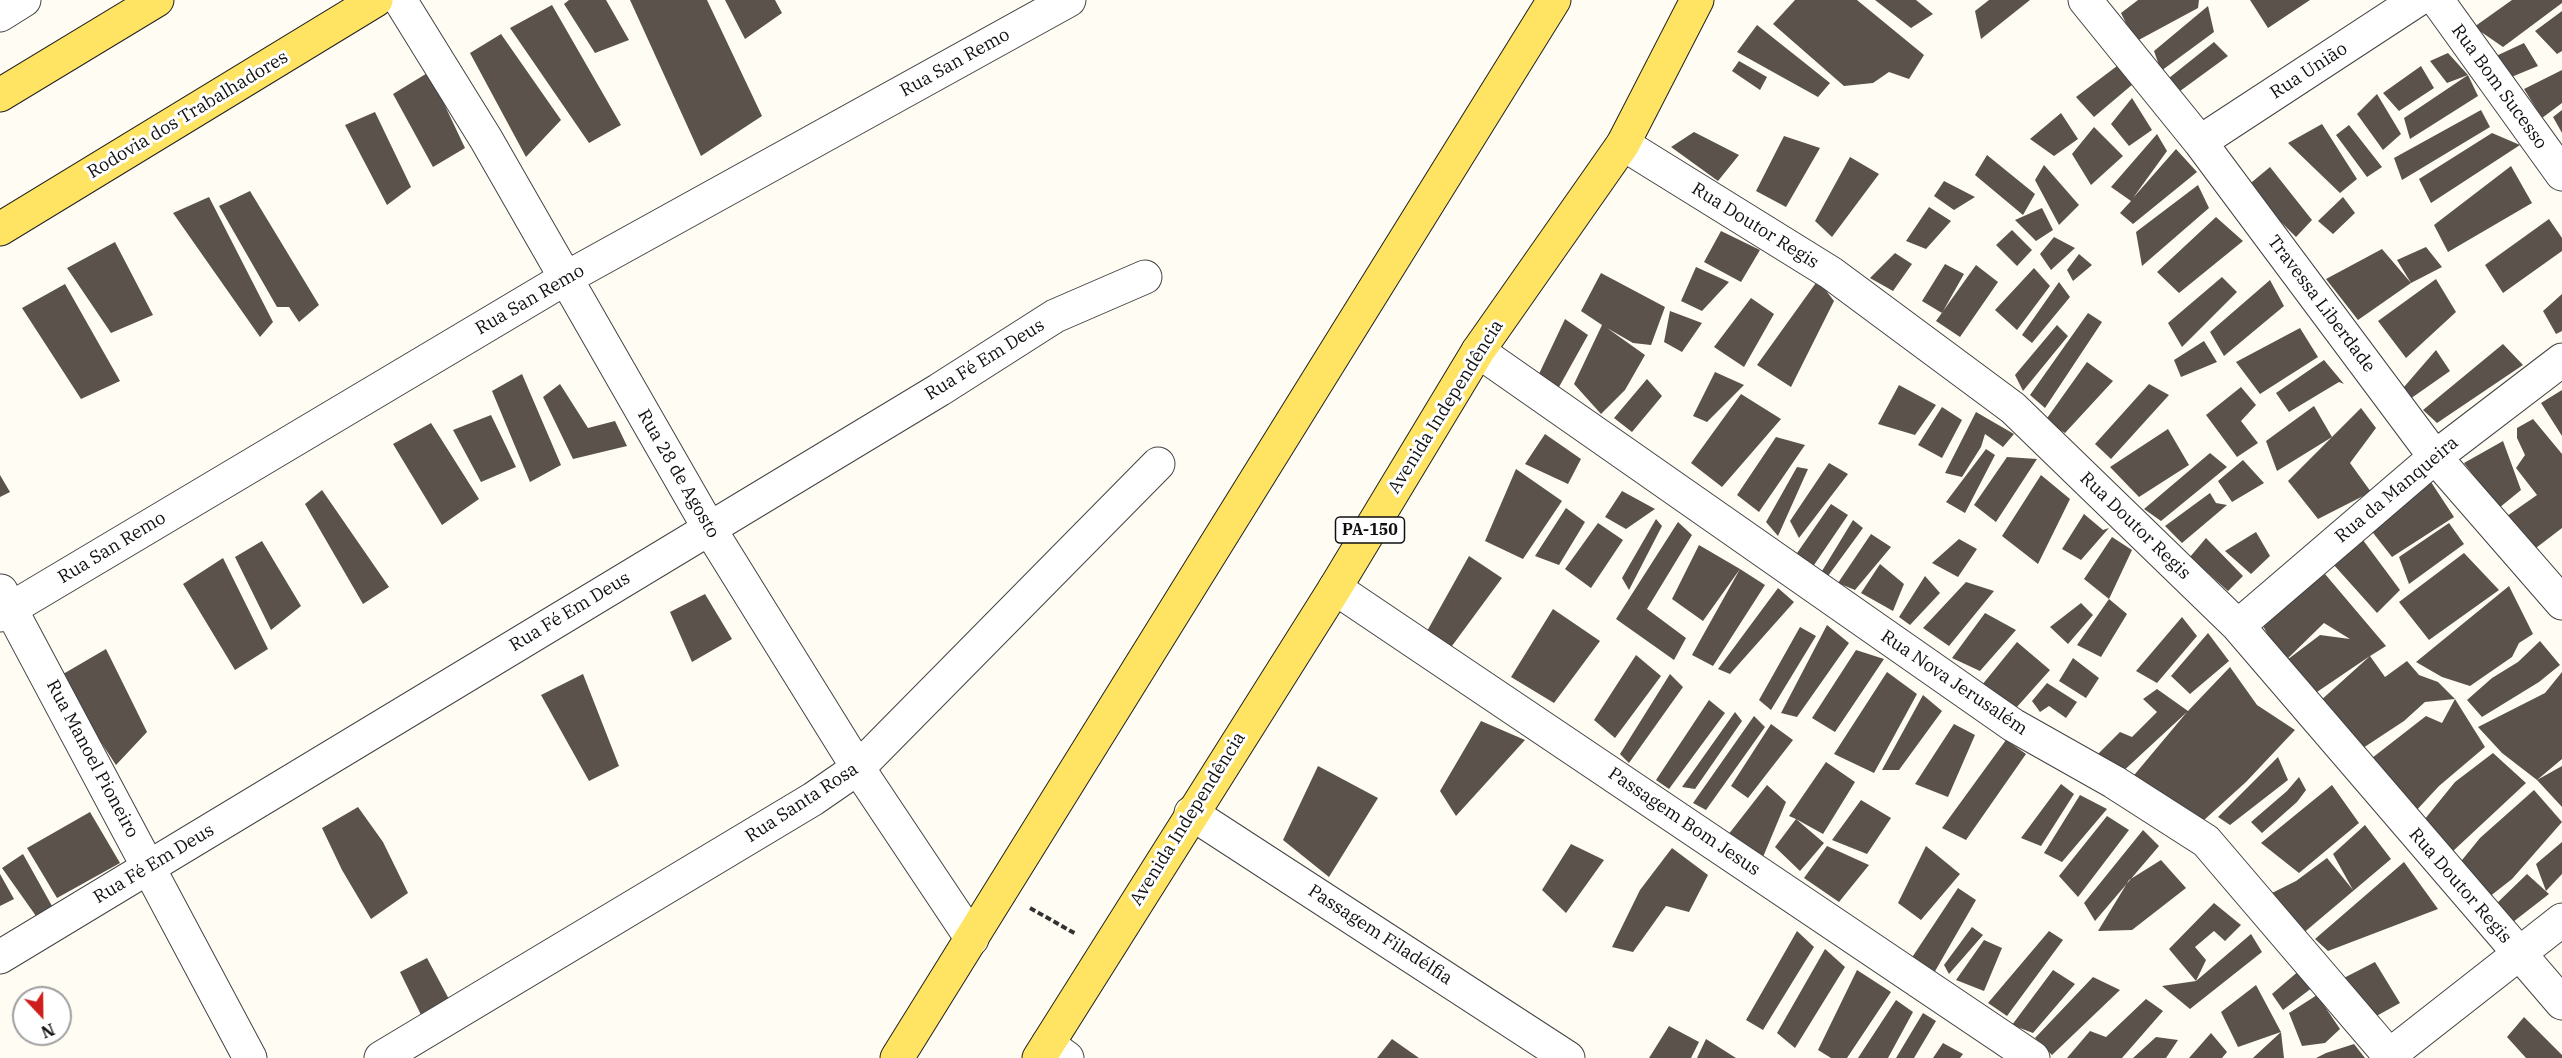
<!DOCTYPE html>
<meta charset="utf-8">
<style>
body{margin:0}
#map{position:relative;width:2562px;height:1058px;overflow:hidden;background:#fffdf3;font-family:"IBM Plex Serif",serif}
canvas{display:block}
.north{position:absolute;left:12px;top:986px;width:60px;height:60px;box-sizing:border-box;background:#fff;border:2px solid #9f9f9f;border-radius:50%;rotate:158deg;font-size:16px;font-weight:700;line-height:24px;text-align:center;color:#101010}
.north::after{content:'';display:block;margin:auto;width:21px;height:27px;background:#cd1e1b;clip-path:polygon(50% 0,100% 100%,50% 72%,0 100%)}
</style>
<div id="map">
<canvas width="2562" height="1058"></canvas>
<div class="north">N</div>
</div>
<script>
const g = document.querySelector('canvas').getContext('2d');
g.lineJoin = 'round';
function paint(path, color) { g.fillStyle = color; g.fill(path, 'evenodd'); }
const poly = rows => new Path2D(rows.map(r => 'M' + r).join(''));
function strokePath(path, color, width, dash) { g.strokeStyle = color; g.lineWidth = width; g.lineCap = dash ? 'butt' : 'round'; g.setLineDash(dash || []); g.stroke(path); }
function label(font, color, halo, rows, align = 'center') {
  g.font = font + ' "IBM Plex Serif",serif'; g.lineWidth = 6; g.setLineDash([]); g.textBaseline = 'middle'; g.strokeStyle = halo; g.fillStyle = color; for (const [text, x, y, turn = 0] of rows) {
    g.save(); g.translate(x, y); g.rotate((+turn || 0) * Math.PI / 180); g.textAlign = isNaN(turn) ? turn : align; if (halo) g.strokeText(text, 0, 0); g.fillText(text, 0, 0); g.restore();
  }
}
paint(poly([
 [569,0,606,0,629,40,595,53,564,4],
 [630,0,707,0,762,116,701,156],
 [725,0,775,0,782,13,745,39],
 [1795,0,1857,0,1924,55,1909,79,1889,72,1873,83,1844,86,1773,24],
 [1875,0,1916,0,1933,14,1911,28],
 [1989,0,2030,0,1981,39,1975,11],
 [2138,0,2199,0,2198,8,2135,42,2121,13],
 [2250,0,2310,0,2268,28],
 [2512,0,2562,0,2562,3,2503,47,2474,27],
 [552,5,621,125,589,143,510,28],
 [2208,6,2214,32,2161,71,2154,51],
 [2562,11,2562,51,2557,54,2535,31],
 [1757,25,1830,83,1818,97,1737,52],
 [501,34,561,120,526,157,470,53],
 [2214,42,2228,56,2176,94,2169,78],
 [2524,43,2538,66,2509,78,2496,56],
 [2448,53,2468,75,2447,83,2430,61],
 [1739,61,1767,77,1760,90,1732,71],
 [2121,63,2133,84,2094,117,2076,97],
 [2421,66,2434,88,2399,111,2383,93],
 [2562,70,2562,103,2542,118,2524,89],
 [429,72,465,148,433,167,393,94],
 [2468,75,2478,96,2410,139,2404,118],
 [2377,94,2401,134,2383,150,2357,114],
 [2132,98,2152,130,2129,146,2111,124],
 [2481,110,2490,127,2402,180,2394,158],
 [2562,110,2562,133,2553,117],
 [375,112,411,187,387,205,345,125],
 [2061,113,2078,139,2054,156,2030,139],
 [2322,124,2357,179,2340,193,2288,143],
 [2349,125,2382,167,2367,177,2336,135],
 [2094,127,2123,156,2091,185,2072,154],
 [1694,132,1739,155,1718,181,1671,147],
 [2492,133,2520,145,2431,203,2419,179],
 [2157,134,2167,151,2133,198,2176,149,2197,172,2133,224,2120,213,2131,201,2111,187],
 [1784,136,1820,148,1786,207,1756,191],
 [1987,155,2035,194,2023,215,1975,175],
 [1850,157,1879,174,1832,237,1815,221],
 [2044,165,2079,205,2059,225,2035,180],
 [2511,166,2532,203,2448,252,2434,225],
 [2270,167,2312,220,2296,237,2246,187],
 [1944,181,1975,197,1954,210,1934,196],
 [2198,185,2209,208,2142,266,2136,232],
 [250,191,319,305,299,322,289,307,277,307,219,206],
 [209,197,273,322,260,337,173,213],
 [2343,197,2355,213,2333,234,2318,221],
 [1929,207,1951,221,1926,249,1906,241],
 [2042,208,2053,230,2036,241,2015,220],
 [2216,217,2243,241,2179,293,2157,272],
 [2549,219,2562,238,2562,251,2503,293,2485,265],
 [2012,230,2032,250,2017,266,1996,245],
 [1721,231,1760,250,1741,282,1704,262],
 [2054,237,2075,248,2051,270,2040,254],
 [115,242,153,315,111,333,67,268],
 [2426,247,2442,267,2411,283,2397,260],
 [2382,249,2411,283,2358,320,2326,279],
 [1895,253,1912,264,1893,291,1870,278],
 [2079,254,2092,265,2073,281,2067,270],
 [1945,264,1964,274,1942,313,1922,301],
 [1976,265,1998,282,1960,337,1936,321],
 [1696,267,1729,282,1702,311,1681,301],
 [2034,268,2050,286,2017,330,1995,310],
 [1601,273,1665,307,1651,345,1633,343,1607,328,1645,355,1625,390,1601,414,1574,384,1602,325,1581,311],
 [2222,277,2237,292,2182,347,2168,323],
 [2436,279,2456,312,2406,358,2378,321],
 [1818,280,1834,301,1791,387,1757,365],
 [2270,280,2284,306,2224,356,2210,332],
 [2059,282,2070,297,2032,343,2022,335],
 [65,284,120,381,81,399,22,308],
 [2562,294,2562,331,2556,334,2543,311],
 [1751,298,1774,314,1744,367,1714,347],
 [1670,311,1702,323,1682,352,1664,342],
 [2088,313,2102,322,2045,408,2030,395],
 [1565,319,1588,335,1559,387,1538,376],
 [2057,325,2068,336,2023,391,2015,375],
 [2300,328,2318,357,2260,394,2236,362],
 [2204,341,2217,362,2181,377,2174,360],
 [2503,344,2523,365,2437,423,2423,410],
 [2436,350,2450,371,2410,399,2404,387],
 [2324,360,2344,384,2339,382,2289,412,2276,393],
 [2087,362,2113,381,2065,433,2045,421],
 [1715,372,1744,385,1707,422,1693,416],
 [522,374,561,465,530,482,492,391],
 [1647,379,1662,396,1632,432,1614,418],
 [560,384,588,428,615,421,627,446,573,459,543,397],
 [2149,384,2169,395,2111,459,2095,444],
 [1899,385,1936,405,1915,435,1878,424],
 [2241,387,2256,405,2241,421,2258,443,2237,457,2206,415],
 [2562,390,2562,436,2541,403],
 [1741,394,1781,419,1722,487,1691,463],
 [2314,406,2332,437,2361,408,2376,428,2350,463,2371,492,2318,519,2288,481,2332,437,2277,471,2266,441],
 [1942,407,1962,420,1942,458,1918,445],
 [1976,412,2014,434,2003,447,1985,434,1981,447,1962,477,1945,473],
 [491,415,516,467,481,482,453,430],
 [2533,419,2562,454,2562,528,2532,551,2497,523,2537,495,2516,468,2525,455,2517,438,2517,428],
 [431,423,479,499,442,525,393,444],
 [2168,429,2189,465,2139,497,2110,467],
 [1545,434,1581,459,1568,484,1525,464],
 [1776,437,1805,445,1759,512,1737,495],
 [2503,441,2521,490,2499,508,2464,463],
 [1986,449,1995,455,1965,513,1946,502],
 [2210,453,2227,467,2161,521,2144,509],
 [2007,457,2037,459,1996,522,1974,505],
 [2243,460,2264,483,2232,502,2218,481],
 [1829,463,1848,474,1799,538,1790,521],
 [1797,467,1808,469,1778,536,1766,522],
 [1516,469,1562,501,1523,559,1485,541],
 [0,475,10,492,0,497],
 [2041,475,2070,499,2038,564,2002,536],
 [2431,482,2454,517,2392,557,2370,529],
 [322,490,389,587,363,604,305,504],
 [1622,491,1655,509,1626,529,1605,517],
 [2210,493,2216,503,2227,505,2182,543,2165,526],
 [1831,504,1848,515,1812,568,1795,556],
 [1566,508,1585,522,1559,565,1535,556],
 [2084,514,2103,530,2109,528,2081,560,2062,549],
 [1656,519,1662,526,1629,590,1622,578],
 [1853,520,1863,528,1828,576,1822,571],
 [1678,522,1692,535,1647,609,1686,638,1674,660,1616,619],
 [1598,523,1623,540,1591,588,1565,569],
 [2449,523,2464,544,2409,584,2399,557],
 [2256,532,2270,556,2251,574,2225,551],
 [2357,532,2400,590,2377,613,2333,564],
 [1871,534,1891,547,1855,590,1838,583],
 [2112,537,2132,550,2109,599,2084,579],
 [2206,538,2243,576,2228,591,2190,557],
 [1959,539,1977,549,1958,577,1932,563],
 [262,541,301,606,271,630,235,557],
 [1699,545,1740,569,1703,621,1672,599],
 [2464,553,2499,590,2429,640,2399,602],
 [1469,556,1502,578,1449,650,1426,633],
 [223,558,268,649,235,670,183,584],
 [1880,564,1904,584,1893,611,1861,593],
 [1740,569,1765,585,1713,666,1692,655],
 [2325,574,2386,646,2370,656,2385,677,2407,661,2419,675,2438,682,2455,699,2425,702,2404,721,2363,748,2319,702,2370,656,2314,694,2283,663,2262,624],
 [2324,623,2350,639,2320,635,2283,663],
 [1925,576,1940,593,1910,625,1899,617],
 [1966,582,1994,591,1949,646,1923,628],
 [2509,586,2533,634,2519,643,2512,657,2470,686,2442,677,2416,662],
 [1778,588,1794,602,1730,674,1718,669],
 [705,594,732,639,692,662,670,612],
 [2109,599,2127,614,2101,657,2077,645],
 [2081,603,2093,615,2068,644,2050,627],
 [1553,609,1600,641,1554,703,1511,677],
 [1985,613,2016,630,1980,671,1952,658],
 [2182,617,2197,636,2157,683,2136,671],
 [1827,625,1849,643,1797,717,1781,713],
 [1800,627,1816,636,1771,710,1759,700],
 [2208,633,2229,661,2190,694,2171,676],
 [2540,641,2560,665,2539,682,2482,717,2467,700,2492,678,2518,662],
 [2017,642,2050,670,2016,708,1982,685],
 [106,649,147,732,116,765,58,677],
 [1856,650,1884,659,1835,732,1812,718],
 [1636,655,1661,676,1615,738,1594,720],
 [2073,658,2099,678,2086,698,2059,681],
 [2230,667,2257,705,2295,730,2246,782,2193,830,2130,780,2187,712,2119,775,2098,754,2120,732,2132,737,2157,712,2143,699,2157,689,2188,711],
 [1887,672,1917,694,1874,773,1834,754],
 [2562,672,2562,759,2537,780,2502,753,2478,727,2545,693],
 [583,674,619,766,589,781,541,695],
 [1670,674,1683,687,1629,763,1620,754],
 [2047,683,2077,702,2066,718,2049,706,2040,712,2032,701],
 [1923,695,1942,711,1899,770,1882,770],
 [2455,699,2485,747,2439,786,2413,814,2372,758,2426,716,2442,723],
 [1709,700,1725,713,1669,789,1656,780],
 [1735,712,1742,721,1695,789,1682,787],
 [1754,716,1765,727,1706,810,1693,803],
 [1481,721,1525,740,1456,816,1440,791],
 [1771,724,1793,740,1748,798,1731,786],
 [1954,724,1975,735,1948,797,1915,784],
 [2006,740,2026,754,1966,840,1942,828],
 [2493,753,2526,783,2452,852,2420,825,2455,782],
 [2278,757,2288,780,2230,825,2218,817],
 [1826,762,1855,782,1823,834,1796,819,1824,843,1800,871,1775,847,1796,819,1789,816],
 [1318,766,1378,798,1329,877,1283,840],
 [2562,766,2562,807,2537,780],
 [2299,777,2306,790,2297,802,2262,833,2251,822,2287,791],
 [2061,784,2074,794,2041,846,2021,838],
 [1767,785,1786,802,1763,857,1728,835],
 [2332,785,2359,823,2299,873,2261,843],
 [2534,790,2562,822,2512,879,2484,901,2458,865,2480,838],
 [2080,795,2107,809,2062,862,2044,853],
 [1861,800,1891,818,1867,854,1832,840],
 [358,807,383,842,408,893,371,919,342,870,322,828],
 [90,812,120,863,57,898,27,848],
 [2107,816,2129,830,2078,897,2059,876],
 [2365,825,2391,859,2301,935,2264,897,2296,881,2327,858,2353,890,2333,854],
 [2143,830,2159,846,2095,921,2084,903],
 [2562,842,2562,874,2546,891,2536,864],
 [1571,844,1604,860,1566,913,1542,890],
 [1827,846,1869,865,1839,902,1804,878],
 [1926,846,1960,874,1921,920,1898,903],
 [1672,848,1708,875,1689,912,1666,906,1633,952,1612,947,1640,890],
 [23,854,52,906,36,916,2,868],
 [2161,860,2186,888,2132,930,2098,931,2129,880],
 [2404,862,2438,909,2328,951,2315,939],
 [0,874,14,899,0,906],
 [2527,874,2549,894,2513,922,2496,904],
 [1958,888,1976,900,1934,973,1909,962],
 [2214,903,2241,925,2225,941,2214,931,2195,947,2206,960,2196,981,2251,934,2262,952,2190,1009,2162,986,2196,981,2169,949],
 [1972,927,1983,935,1949,974,1944,965],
 [1797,931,1814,947,1763,1030,1746,1020],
 [2049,931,2063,940,2007,1016,1988,1003],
 [1984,940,2002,948,1984,991,1956,980],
 [1825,949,1845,967,1795,1048,1777,1033],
 [427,958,451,1003,424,1021,400,972],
 [2375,962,2400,1003,2371,1019,2336,982],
 [2301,969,2317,984,2283,1010,2272,994],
 [1857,970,1891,992,1847,1058,1831,1058,1818,1050],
 [2053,970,2075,984,2033,1033,2012,1025],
 [2093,977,2120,990,2052,1055,2035,1038],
 [2256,985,2281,1032,2238,1047,2221,1012],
 [2317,995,2340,1029,2325,1043,2302,1046,2289,1013],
 [2146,999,2163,1011,2122,1058,2067,1058,2090,1031,2106,1037],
 [1896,1000,1913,1012,1888,1058,1858,1058],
 [1923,1013,1936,1021,1914,1058,1896,1058],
 [2524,1017,2562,1055,2562,1058,2526,1058,2507,1037],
 [1669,1026,1699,1042,1691,1058,1649,1058],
 [2281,1032,2284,1058,2253,1058,2255,1056],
 [2211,1033,2227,1052,2222,1058,2189,1058],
 [2156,1037,2178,1040,2166,1058,2133,1058],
 [1392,1039,1419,1058,1377,1058],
 [1706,1039,1736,1058,1697,1058],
 [1943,1043,1963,1054,1960,1058,1933,1058],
 [2354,1044,2365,1058,2316,1058,2326,1053]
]), '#5a524b');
const minor = poly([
 [400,0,486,139,709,528,858,768,972,939],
 [2085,0,2200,142,2435,457,2562,603],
 [2437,0,2562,174],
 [0,15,24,0],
 [2200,142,2417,0],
 [1623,144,1831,273,2013,408,2238,626,2562,1003],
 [1478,351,2013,725,2114,782,2206,841,2389,1055],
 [1335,588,2033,1058],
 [1,591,250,1058],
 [0,615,566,278,1069,0],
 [2238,626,2435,457,2562,360],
 [1191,813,1568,1058],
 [0,957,939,390,1055,316,1145,277],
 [1048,1044,1067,1058],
 [381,1058,813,799,858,768,1158,464],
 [2386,1058,2562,920]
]);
const primary = poly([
 [0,95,157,0],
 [0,229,376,0],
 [897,1058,1554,0],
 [1039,1058,1335,588,1478,351,1623,144,1697,0]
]);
strokePath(minor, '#434343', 35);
strokePath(primary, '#212121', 35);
strokePath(poly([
 [1030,908,1076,934]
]), '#323232', 4, [6, 3]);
strokePath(minor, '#fff', 33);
strokePath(primary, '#ffe363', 33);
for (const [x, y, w] of [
 [1370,530,69]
]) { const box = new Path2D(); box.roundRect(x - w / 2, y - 13, w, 26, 4.5); g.fillStyle = '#fff'; g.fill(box); strokePath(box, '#101010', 1.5); }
label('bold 16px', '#101010', null, [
 ["PA-150",1370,530]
]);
label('18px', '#101010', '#fff', [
 ["Rua San Remo",955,63,-29],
 ["Rua União",2309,71,-33],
 ["Rua Bom Sucesso",2499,87,54],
 ["Rodovia dos Trabalhadores",188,115,-31],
 ["Rua Doutor Regis",1755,226,32],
 ["Rua San Remo",530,300,-30],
 ["Travessa Liberdade",2321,304,53],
 ["Rua Fé Em Deus",985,360,-32],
 ["Avenida Independência",1446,407,-58],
 ["Rua 28 de Agosto",678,474,60],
 ["Rua da Manqueira",2397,490,-40],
 ["Rua Doutor Regis",2135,526,44],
 ["Rua San Remo",112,548,-31],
 ["Rua Fé Em Deus",570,612,-31],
 ["Rua Nova Jerusalém",1954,683,34],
 ["Rua Manoel Pioneiro",92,759,62],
 ["Rua Santa Rosa",802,803,-33],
 ["Avenida Independência",1188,819,-58],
 ["Passagem Bom Jesus",1684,822,34],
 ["Rua Fé Em Deus",154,864,-31],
 ["Rua Doutor Regis",2460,886,49],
 ["Passagem Filadélfia",1380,935,33]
]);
</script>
